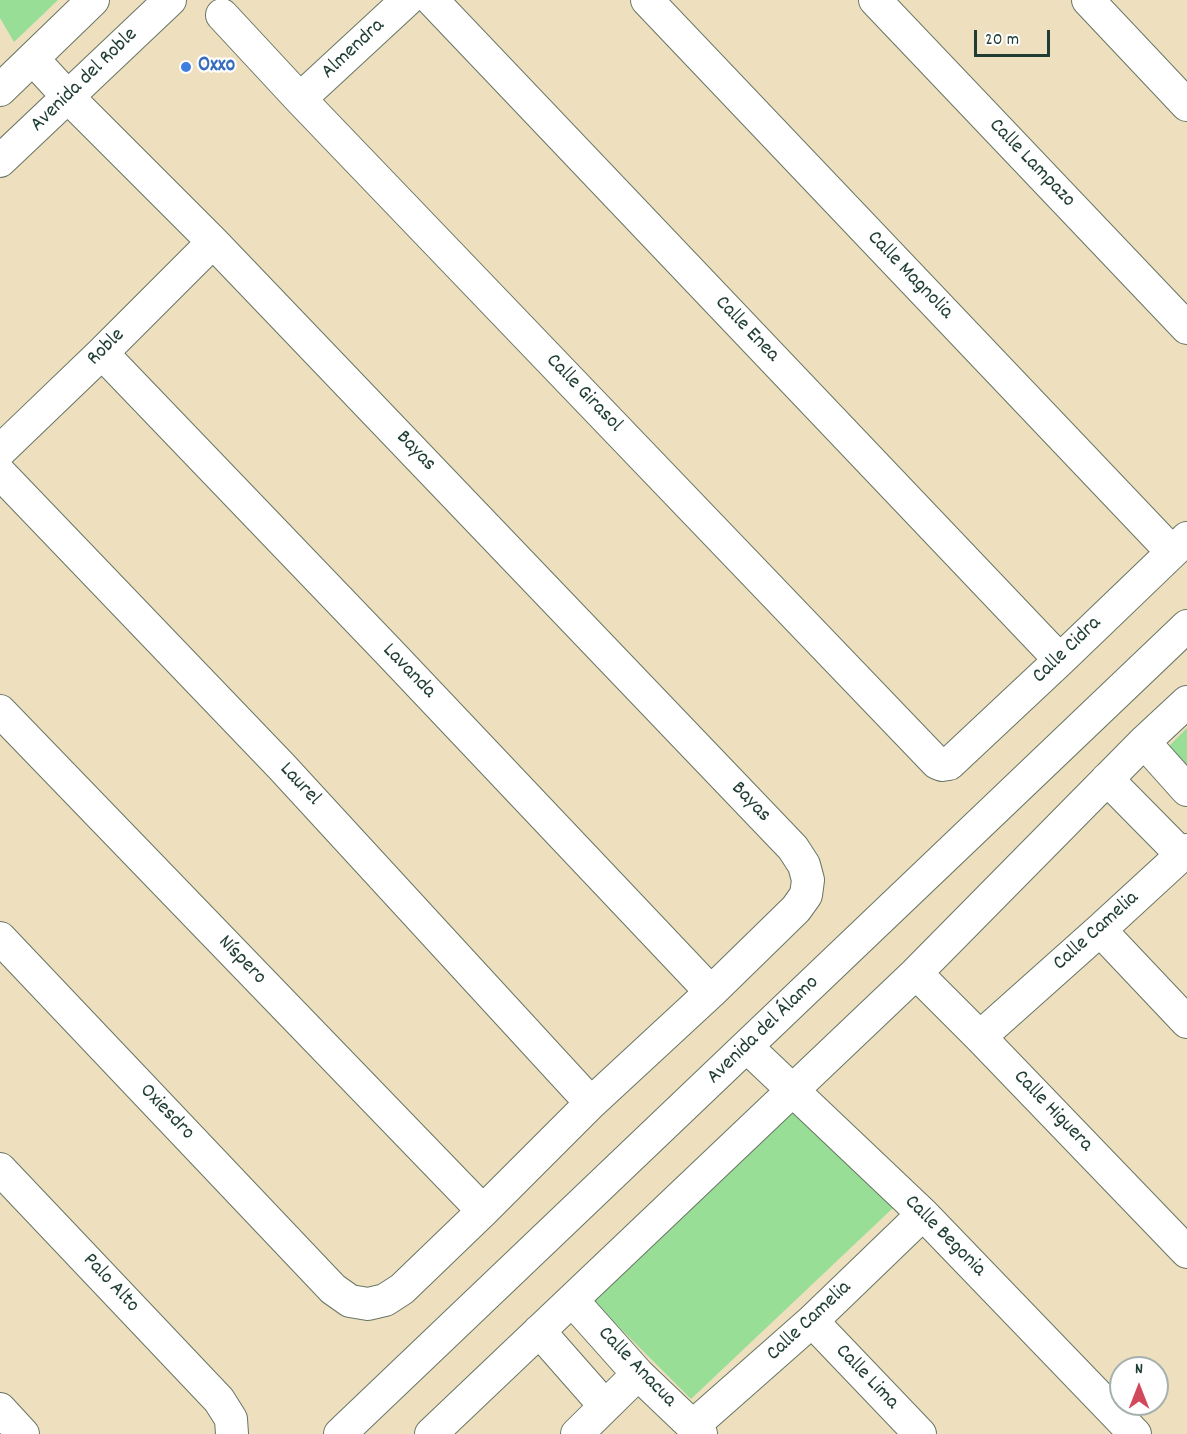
<!DOCTYPE html>
<meta charset="utf-8">
<style>
body{margin:0}
#map{position:relative;width:1187px;height:1434px;overflow:hidden;background:#eedfbe;font-family:Dekko,sans-serif}
canvas{display:block}
.north{position:absolute;left:1109px;top:1356px;width:60px;height:60px;box-sizing:border-box;background:#fff;border:2px solid #a5b1ae;border-radius:50%;rotate:0deg;font-size:16px;font-weight:700;line-height:24px;text-align:center;color:#1f3d34}
.north::after{content:'';display:block;margin:auto;width:21px;height:27px;background:#d1495b;clip-path:polygon(50% 0,100% 100%,50% 72%,0 100%)}
.scale{position:absolute;left:974px;top:30px;width:76px;height:27px;box-sizing:border-box;border:3px solid #1f3d34;border-top:0;padding-left:8px;font-size:18px;line-height:21px;white-space:nowrap;color:#1f3d34;-webkit-text-stroke:4px #fff;paint-order:stroke}
</style>
<div id="map">
<canvas width="1187" height="1434"></canvas>
<div class="north">N</div>
<div class="scale">20 m</div>
</div>
<script>
const g = document.querySelector('canvas').getContext('2d');
g.lineJoin = 'round';
function paint(path, color) { g.fillStyle = color; g.fill(path, 'evenodd'); }
const poly = rows => new Path2D(rows.map(r => 'M' + r).join(''));
function strokePath(path, color, width, dash) { g.strokeStyle = color; g.lineWidth = width; g.lineCap = dash ? 'butt' : 'round'; g.setLineDash(dash || []); g.stroke(path); }
function label(font, color, halo, rows, align = 'center') {
  g.font = font + ' Dekko,sans-serif'; g.lineWidth = 4.5; g.setLineDash([]); g.textBaseline = 'middle'; g.strokeStyle = halo; g.fillStyle = color; for (const [text, x, y, turn = 0] of rows) {
    g.save(); g.translate(x, y); g.rotate((+turn || 0) * Math.PI / 180); g.textAlign = isNaN(turn) ? turn : align; if (halo) g.strokeText(text, 0, 0); g.fillText(text, 0, 0); g.restore();
  }
}
paint(poly([
 [0,0,58,0,14,42,0,18],
 [1187,728,1187,772,1166,749],
 [795,1103,894,1207,691,1399,593,1301]
]), '#99de97');
const minor = poly([
 [432,0,1060,660],
 [647,0,1172,552],
 [875,0,1187,328],
 [1088,0,1187,105],
 [222,15,300,99,937,763,942,765,949,764,1060,660,1187,538],
 [0,90,93,0],
 [300,99,407,0],
 [0,161,170,0],
 [102,353,390,653,711,992],
 [0,451,102,353,213,242],
 [0,473,282,767,591,1103],
 [0,711,483,1211],
 [1144,742,1187,790],
 [1107,779,1182,855],
 [1100,930,1187,1022],
 [0,938,333,1289,350,1301,368,1304,385,1300,402,1289,483,1211,591,1103,711,992,796,909,806,895,808,880,804,865,793,848,213,242,68,97,33,59],
 [916,973,980,1037,1187,1252],
 [980,1037,1100,930,1187,850],
 [747,1047,923,1214,1135,1434],
 [0,1169,219,1400,231,1419,232,1434],
 [572,1300,638,1374,701,1434],
 [812,1321,920,1434],
 [539,1331,605,1406],
 [0,1409,23,1434],
 [693,1426,812,1321,923,1214],
 [340,1434,1187,626],
 [431,1434,916,973,1144,742,1187,702],
 [577,1434,638,1374]
]);
strokePath(minor, '#677664', 34);
strokePath(minor, '#fff', 32);
for (const [x, y, r, color] of [
 [186,67,6,"#3f7fe0"]
]) { const dot = new Path2D(); dot.arc(x, y, r, 0, 2 * Math.PI); g.fillStyle = color; g.fill(dot); strokePath(dot, '#fff', 2); }
label('21px', '#1f3d34', '#fff', [
 ["Almendra",354,50,-43],
 ["Avenida del Roble",85,81,-44],
 ["Calle Lampazo",1031,164,46],
 ["Calle Magnolia",909,276,46],
 ["Calle Enea",746,330,46],
 ["Roble",107,348,-45],
 ["Calle Girasol",583,394,46],
 ["Bayas",415,452,46],
 ["Calle Cidra",1068,651,-44],
 ["Lavanda",408,672,46],
 ["Laurel",299,785,47],
 ["Bayas",750,803,46],
 ["Calle Camelia",1097,932,-42],
 ["Níspero",241,961,46],
 ["Avenida del Álamo",764,1031,-44],
 ["Calle Higuera",1052,1112,46],
 ["Oxiesdro",166,1113,46],
 ["Calle Begonia",944,1237,45],
 ["Palo Alto",110,1284,47],
 ["Calle Camelia",810,1322,-43],
 ["Calle Anacua",636,1368,46],
 ["Calle Lima",866,1378,46]
]);
label('bold 21px', '#366cbe', '#fff', [
 ["Oxxo",198,67]
], 'left');
</script>
